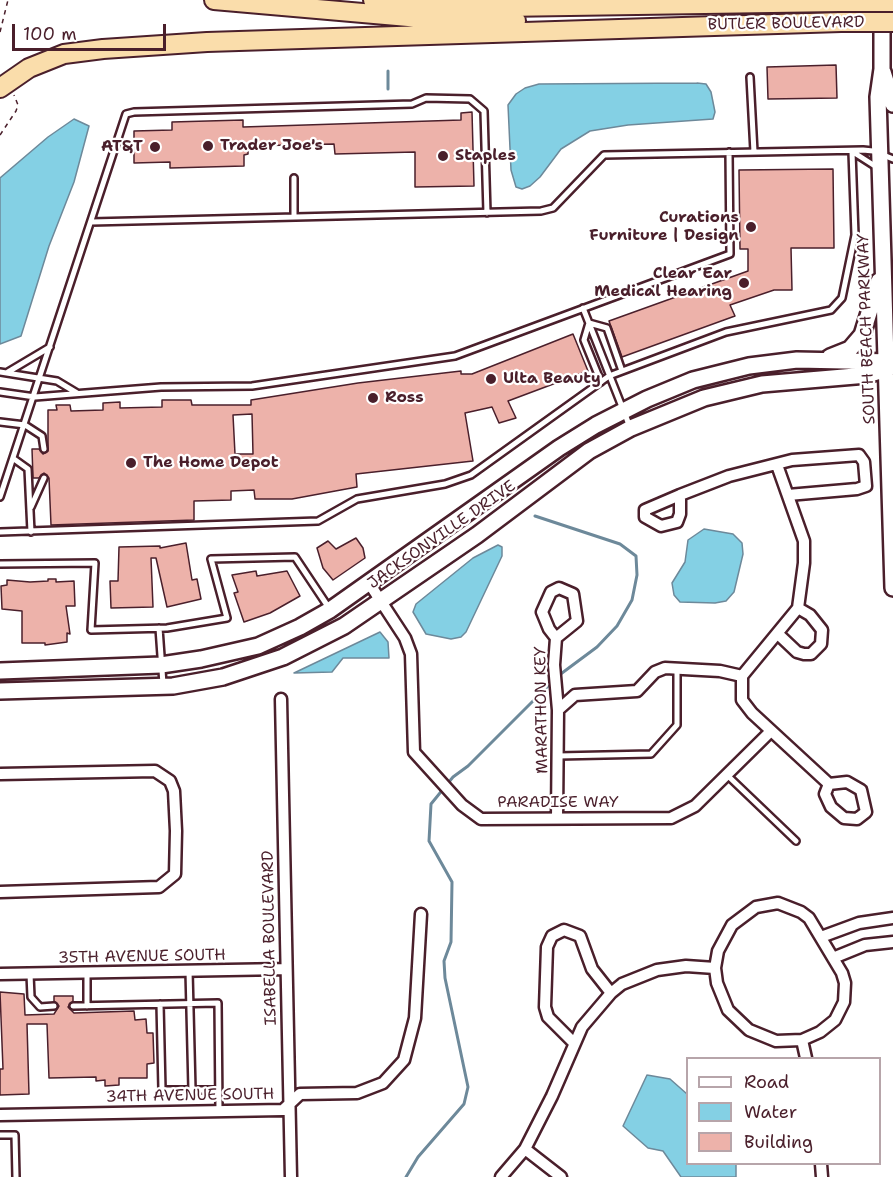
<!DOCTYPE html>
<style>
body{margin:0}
#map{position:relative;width:893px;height:1177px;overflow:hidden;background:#fff;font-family:"Shantell Sans",sans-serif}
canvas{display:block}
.legend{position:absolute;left:686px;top:1057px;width:195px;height:108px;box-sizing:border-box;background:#fff;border:2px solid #b7a5aa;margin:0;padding:8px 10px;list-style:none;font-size:18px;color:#4a1f2b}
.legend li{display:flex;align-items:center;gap:12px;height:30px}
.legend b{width:30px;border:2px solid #b7a5aa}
.scale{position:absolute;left:12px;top:24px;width:154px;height:27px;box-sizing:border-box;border:3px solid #4a1f2b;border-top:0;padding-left:8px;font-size:18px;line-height:21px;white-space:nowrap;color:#4a1f2b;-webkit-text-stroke:4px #fff;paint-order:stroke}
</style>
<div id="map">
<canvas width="893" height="1177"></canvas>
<ul class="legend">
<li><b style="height:8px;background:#fff"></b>Road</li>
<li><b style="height:16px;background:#84d0e4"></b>Water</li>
<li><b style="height:16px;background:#edb2aa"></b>Building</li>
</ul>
<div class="scale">100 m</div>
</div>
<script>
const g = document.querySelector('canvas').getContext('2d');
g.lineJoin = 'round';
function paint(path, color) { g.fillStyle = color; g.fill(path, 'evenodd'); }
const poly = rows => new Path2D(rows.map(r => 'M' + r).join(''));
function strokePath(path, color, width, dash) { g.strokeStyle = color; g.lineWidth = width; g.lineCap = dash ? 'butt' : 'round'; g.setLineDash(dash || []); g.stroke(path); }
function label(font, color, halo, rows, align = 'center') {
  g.font = font + ' "Shantell Sans",sans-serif'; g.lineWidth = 4.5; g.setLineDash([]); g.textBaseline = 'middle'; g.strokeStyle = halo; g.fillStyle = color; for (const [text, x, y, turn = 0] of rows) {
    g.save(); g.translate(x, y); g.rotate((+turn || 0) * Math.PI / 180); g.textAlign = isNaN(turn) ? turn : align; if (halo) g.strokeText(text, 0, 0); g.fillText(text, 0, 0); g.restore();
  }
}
const water = poly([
 [697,83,706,84,711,92,715,112,713,119,628,125,590,131,561,149,540,177,530,186,522,189,516,187,511,170,508,105,516,94,525,88,539,84,697,83],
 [74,119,89,126,74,182,49,246,21,336,0,344,0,178,48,137,74,119],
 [704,529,733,534,742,543,743,554,734,592,726,601,715,603,680,602,674,595,672,583,685,562,688,540,704,529],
 [498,545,502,547,502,556,466,632,461,637,451,639,426,634,413,612,416,604,473,558,498,545],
 [380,632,388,642,389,658,343,658,332,672,294,673,380,632],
 [647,1075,670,1079,687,1094,688,1164,736,1164,736,1177,681,1177,663,1151,648,1148,623,1126,647,1075]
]);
paint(water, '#84d0e4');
strokePath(water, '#6d899a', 1.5);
strokePath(poly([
 [388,71,388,89],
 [535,516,620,544,636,556,637,575,632,600,617,626,597,647,558,676],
 [406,1177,418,1157,464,1104,468,1087,445,978,444,961,451,942,452,882,429,841,431,804,453,777,468,766,553,681]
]), '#6d899a', 3);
const building = poly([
 [836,65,837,98,768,99,767,67,836,65],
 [472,112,474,186,415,187,415,152,335,154,334,144,248,146,248,154,244,155,244,166,170,168,170,162,134,163,134,131,172,130,172,122,243,120,243,127,430,121,461,120,461,113,472,112],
 [833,169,834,248,791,248,792,290,774,290,730,305,735,316,622,357,609,321,748,271,748,249,740,249,739,170,833,169],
 [573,334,588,371,508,401,516,418,499,423,492,407,465,413,473,461,356,474,357,487,292,499,255,499,254,490,231,491,231,500,194,501,194,520,51,525,49,478,44,473,39,478,33,478,32,449,39,449,43,454,48,451,48,410,57,410,56,405,70,405,71,411,103,410,103,403,120,402,120,408,162,407,162,400,191,400,192,405,251,405,251,400,358,383,461,371,461,374,472,374,573,334],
 [252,414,253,454,235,454,233,415,252,414],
 [356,538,363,548,365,558,333,580,323,568,317,548,328,541,336,549,356,538],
 [186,543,192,580,197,579,201,599,167,607,156,558,151,558,153,607,111,608,110,581,118,581,119,547,160,546,160,548,186,543],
 [256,571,257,576,287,571,300,596,270,613,244,622,234,593,238,592,232,575,256,571],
 [48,579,56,579,56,582,74,581,75,606,66,606,70,634,67,633,67,642,45,645,45,643,22,643,22,611,2,609,1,586,7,585,7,580,30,582,48,581,48,579],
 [0,992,24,994,25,1015,54,1014,59,1006,54,1001,54,996,73,996,73,1001,68,1007,74,1013,134,1011,135,1020,146,1019,147,1033,153,1033,154,1063,147,1064,147,1078,119,1078,119,1085,105,1086,105,1080,96,1081,96,1077,49,1078,47,1024,27,1024,29,1094,0,1095,0,1069,3,1069,0,992]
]);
paint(building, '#edb2aa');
strokePath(building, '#4a1f2b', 1.5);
const lane = poly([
 [750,77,754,152],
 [853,152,878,168],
 [294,178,294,217],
 [91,222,541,211,553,208,604,155,863,150,873,151,893,159],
 [583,308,630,427],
 [0,372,57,381,77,393],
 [8,372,50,347],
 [601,382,584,340,589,323,607,328,622,371],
 [0,392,35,397,161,387,252,386,455,356,730,254,729,152],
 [0,422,25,425,42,436,44,449],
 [14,459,28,469,31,532],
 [0,497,126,114,134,112,412,104,426,98,470,99,484,111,487,213],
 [31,507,44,478],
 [0,532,318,521,357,499,445,484,471,475,609,376,726,332,831,310,842,298,855,235,852,152],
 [0,564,95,563,91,630,167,628,227,618,211,559,295,557,329,608],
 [159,628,163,684],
 [558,756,651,754,677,725,677,668],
 [727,775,796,841],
 [189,971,192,1090],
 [87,973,87,1006],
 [30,974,31,997,40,1007,54,1006],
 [160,1004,162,1090,218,1090],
 [73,1006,218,1003,219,1111],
 [0,1135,15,1135,16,1177]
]);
const street = poly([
 [680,495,680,514,677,522,661,526,645,517,645,510,680,495,729,476,792,460,859,455,864,462,866,486,857,489,788,495],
 [369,583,405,638,411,654,414,752,462,805,481,819,671,818,695,806,771,731],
 [778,634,797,652,804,654,811,654,821,644,822,630,810,615,798,608],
 [556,638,549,629,542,612,551,592,559,588,573,594,577,621,556,638,554,665,558,710,557,818],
 [742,676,798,608,804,563,804,541,777,465],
 [742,676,742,700,752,713,829,784],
 [281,699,291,1177],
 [558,710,575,695,637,691,655,672,665,668,720,671,742,676],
 [0,774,155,771,170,781,174,791,176,831,175,874,159,887,0,892],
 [847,782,861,790,866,812,857,819,844,818,831,807,825,794,829,784,847,782],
 [778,903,801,912,809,918,842,973,845,983,844,1002,835,1020,820,1032,802,1040,776,1041,749,1030,728,1010,717,983,715,968,718,951,732,925,756,907,778,903],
 [821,937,859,923,893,918],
 [833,958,865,945,893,942],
 [0,974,285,969],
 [802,1040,806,1058],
 [574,1043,548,1017,545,1007,547,947,552,936,564,930,580,936,592,969,611,993],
 [0,1115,283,1110,300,1094,357,1093,383,1083,404,1060,415,1018,421,914],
 [525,1149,552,1096,582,1027,611,993,622,984,657,970,686,966,715,968],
 [821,1164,822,1177],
 [501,1177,525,1149,561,1177]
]);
const secondary = poly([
 [882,0,882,69,878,97,893,588],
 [883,72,893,104],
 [830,357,850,349,862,335,879,281],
 [0,671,161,665,201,659,258,646,300,627,330,610,559,448,596,425,647,399,693,380,749,366,797,360,893,362],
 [0,691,173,686,223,677,283,657,344,626,477,535,589,451,631,428,704,398,762,384,867,375,893,367]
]);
const highway = poly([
 [214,0,420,18,516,21],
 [373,0,502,7,839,2],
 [0,88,29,68,64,54,103,49,207,42,841,22]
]);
strokePath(lane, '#4a1f2b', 10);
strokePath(street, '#4a1f2b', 15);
strokePath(secondary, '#4a1f2b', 20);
strokePath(highway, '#4a1f2b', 22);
strokePath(poly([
 [0,32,8,0],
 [0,135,16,111,18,105,14,95]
]), '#4a1f2b', 1.5, [4.5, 4.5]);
strokePath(lane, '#fff', 5);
strokePath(street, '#fff', 10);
strokePath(secondary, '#fff', 15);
strokePath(highway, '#faddab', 18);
const highwayBridge = poly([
 [839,2,893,2],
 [841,22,893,22]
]);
strokePath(highwayBridge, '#4a1f2b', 22, []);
strokePath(highwayBridge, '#faddab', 18);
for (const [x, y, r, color] of [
 [208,146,6,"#4a1f2b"],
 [155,147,6,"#4a1f2b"],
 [443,156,6,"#4a1f2b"],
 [751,227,6,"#4a1f2b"],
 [744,283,6,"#4a1f2b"],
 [491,379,6,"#4a1f2b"],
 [373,398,6,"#4a1f2b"],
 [131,463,6,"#4a1f2b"]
]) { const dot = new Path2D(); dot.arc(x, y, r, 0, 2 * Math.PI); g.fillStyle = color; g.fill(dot); strokePath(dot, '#fff', 2); }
label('16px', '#4a1f2b', '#fff', [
 ["BUTLER BOULEVARD",786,24,-1],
 ["SOUTH BEACH PARKWAY",867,329,-92],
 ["JACKSONVILLE DRIVE",442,535,-35],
 ["MARATHON KEY",542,710,-91],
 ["PARADISE WAY",558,803],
 ["ISABELLA BOULEVARD",270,938,-91],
 ["35TH AVENUE SOUTH",142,957,-1],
 ["34TH AVENUE SOUTH",190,1096,-1]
]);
label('bold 16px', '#4a1f2b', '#fff', [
 ["Trader Joe's",220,146],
 ["AT&T",143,147,"right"],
 ["Staples",455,156],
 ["Curations",739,218,"right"],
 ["Furniture | Design",739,236,"right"],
 ["Clear Ear",732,274,"right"],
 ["Medical Hearing",732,292,"right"],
 ["Ulta Beauty",503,379],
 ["Ross",385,398],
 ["The Home Depot",143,463]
], 'left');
</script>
